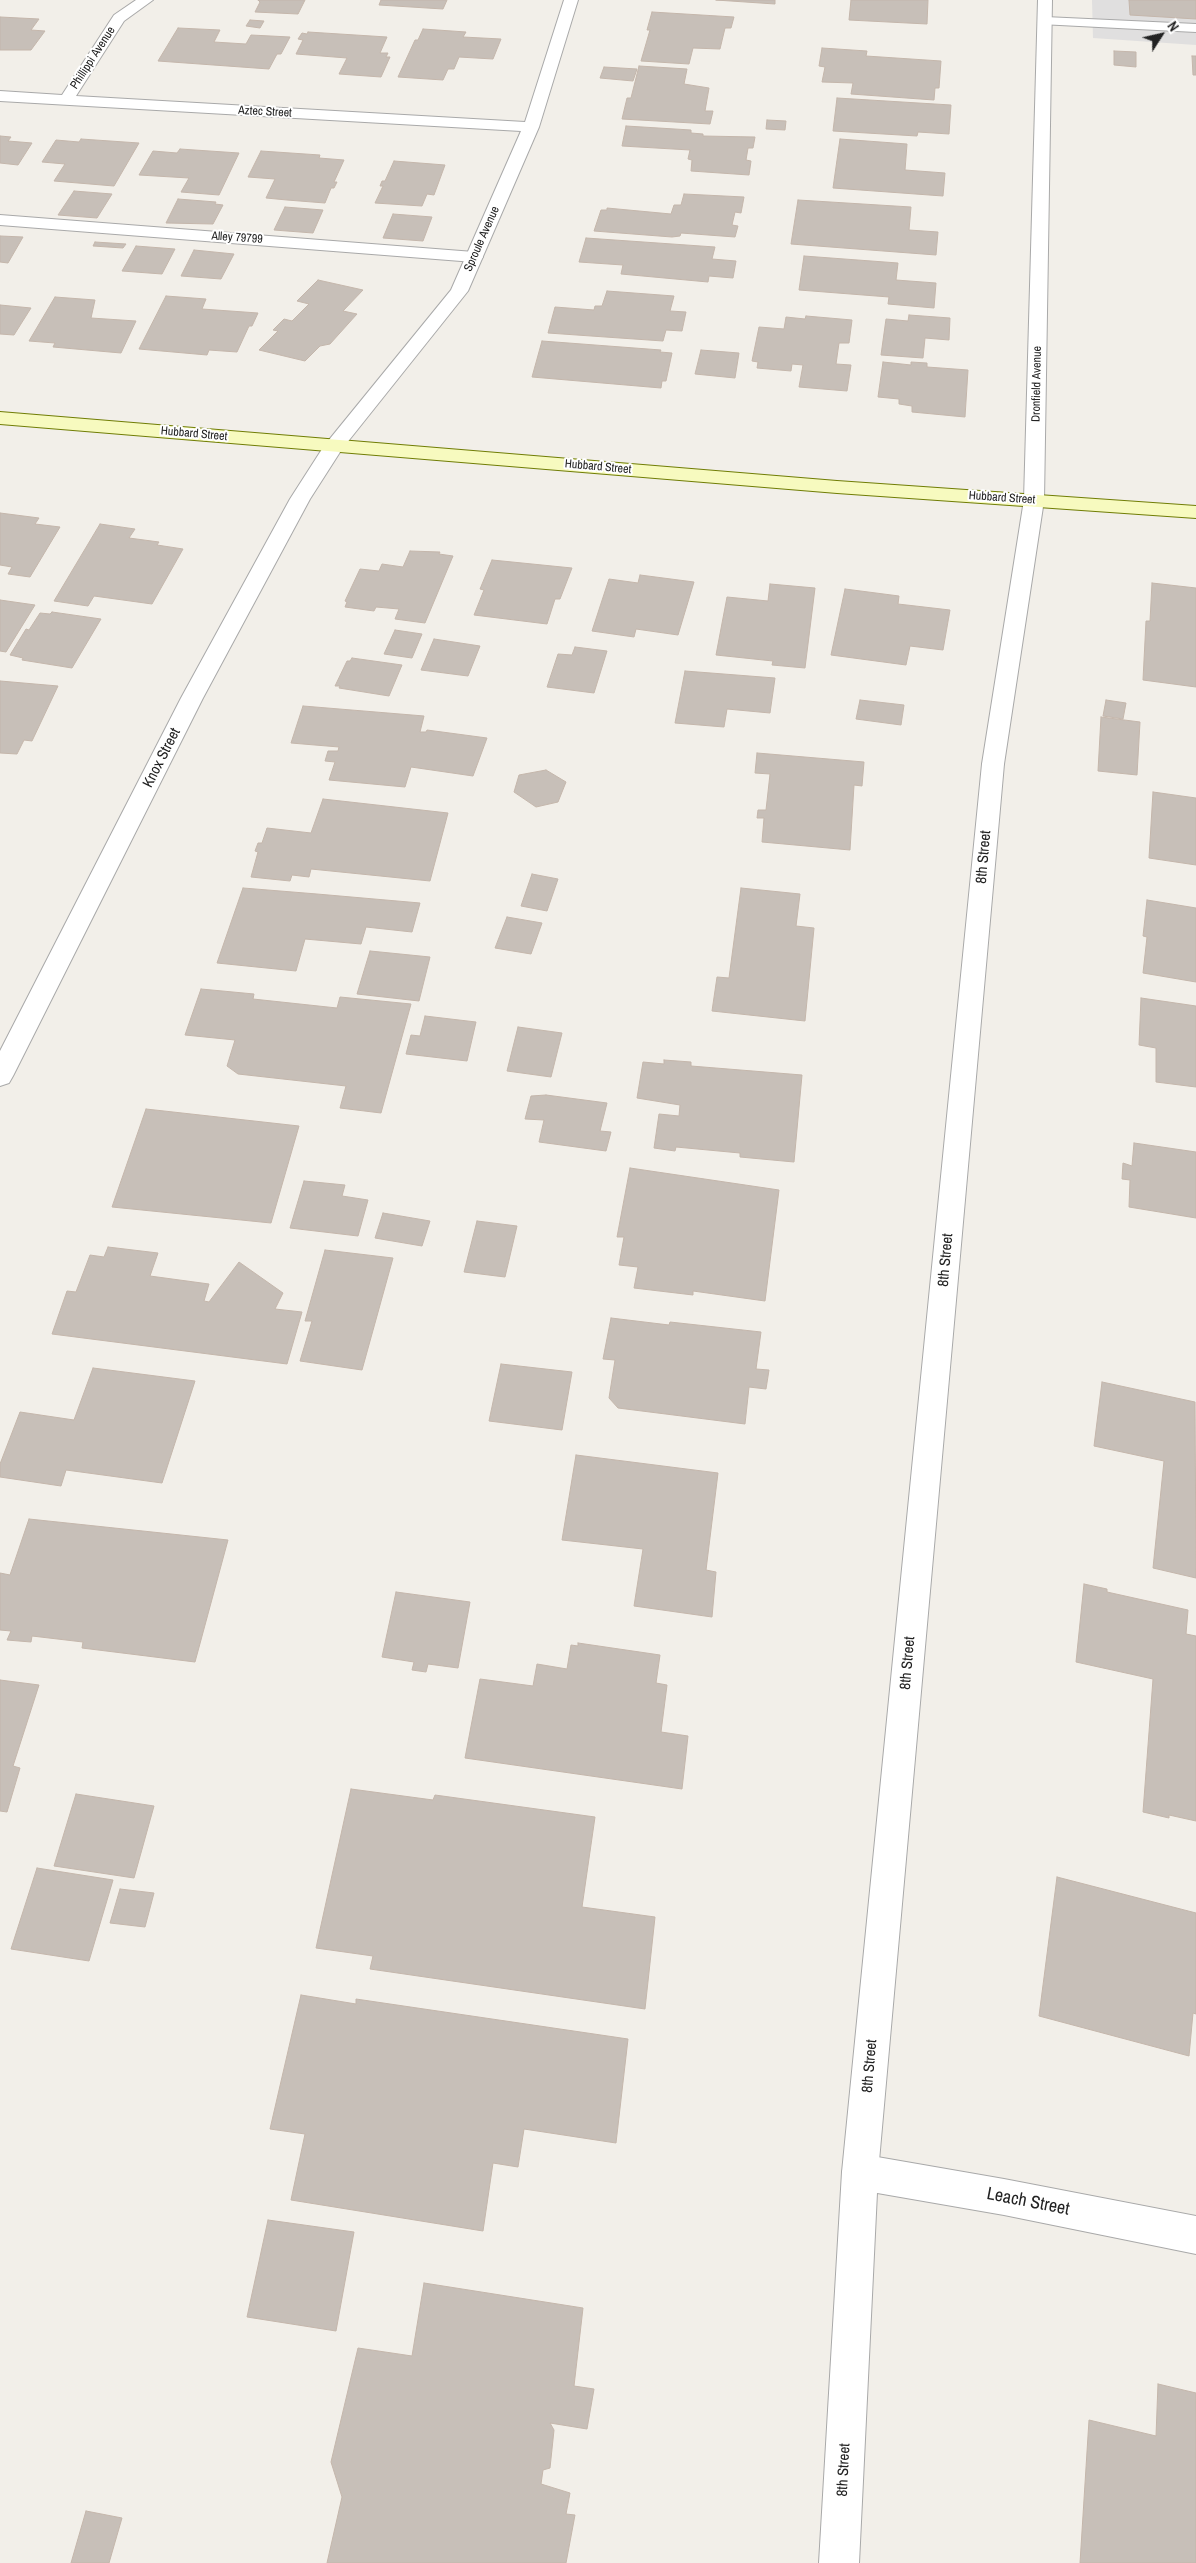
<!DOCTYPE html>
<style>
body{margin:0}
#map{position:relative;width:1196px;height:2563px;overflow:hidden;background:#f2efe9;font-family:"Archivo Narrow",sans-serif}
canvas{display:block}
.north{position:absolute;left:1136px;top:10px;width:50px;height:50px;-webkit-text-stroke:4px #fff;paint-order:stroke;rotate:55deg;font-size:14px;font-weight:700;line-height:20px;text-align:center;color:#222}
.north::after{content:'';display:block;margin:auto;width:18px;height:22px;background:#222;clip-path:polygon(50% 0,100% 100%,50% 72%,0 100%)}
</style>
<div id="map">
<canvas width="1196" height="2563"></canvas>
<div class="north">N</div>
</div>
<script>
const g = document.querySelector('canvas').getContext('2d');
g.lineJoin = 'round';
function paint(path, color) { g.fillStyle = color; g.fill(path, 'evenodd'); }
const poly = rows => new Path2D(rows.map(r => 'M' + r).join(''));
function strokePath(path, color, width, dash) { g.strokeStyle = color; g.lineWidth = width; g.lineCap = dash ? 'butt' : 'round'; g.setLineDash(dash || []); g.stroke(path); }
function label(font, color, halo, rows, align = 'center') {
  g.font = font + ' "Archivo Narrow",sans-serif'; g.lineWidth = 4; g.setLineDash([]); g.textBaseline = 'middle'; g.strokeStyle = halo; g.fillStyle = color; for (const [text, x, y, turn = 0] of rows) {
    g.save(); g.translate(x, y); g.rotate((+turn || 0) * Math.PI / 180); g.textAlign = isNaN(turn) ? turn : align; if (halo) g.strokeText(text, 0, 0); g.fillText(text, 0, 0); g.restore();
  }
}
paint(poly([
 [1092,0,1196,0,1196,45,1093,38]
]), '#e0dfdf');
const building = poly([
 [258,0,305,0,298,14,255,12,260,2,258,0],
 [381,0,447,0,443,9,379,5,381,0],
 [716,0,775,0,775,4,716,0],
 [851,0,928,0,927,24,849,20,851,0],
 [1129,0,1196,0,1196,19,1130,15,1129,0],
 [652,12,734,17,731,28,725,28,720,49,693,48,689,64,641,61,650,30,647,30,652,12],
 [0,17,39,19,31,30,45,31,31,50,0,50,0,17],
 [250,20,264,21,260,28,246,26,250,20],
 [178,28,220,30,214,42,246,44,251,35,290,37,281,54,277,54,269,69,158,61,178,28],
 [423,29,466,32,463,37,501,39,493,59,459,57,454,69,448,69,443,80,398,77,415,40,418,40,423,29],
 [308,32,387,37,380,53,388,53,386,57,390,57,381,77,339,74,347,58,296,54,303,40,298,39,302,33,307,34,308,32],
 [822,48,867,51,866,56,941,61,939,88,935,88,934,100,851,94,853,83,822,82,825,67,819,66,822,48],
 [1114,51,1136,52,1136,67,1114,65,1114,51],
 [1192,56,1196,56,1196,75,1193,75,1192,56],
 [639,66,687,69,684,84,709,88,705,111,713,111,710,124,622,119,627,98,631,98,639,66],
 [604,67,637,69,633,81,600,78,604,67],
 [837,98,951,105,949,134,918,132,917,136,833,131,837,98],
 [767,120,786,121,785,130,766,129,767,120],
 [626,126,691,130,691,133,703,134,703,136,755,137,753,148,748,148,746,160,751,161,749,175,691,171,692,160,688,159,690,150,622,146,626,126],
 [0,136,11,137,8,141,32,143,18,165,0,163,0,136],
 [81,139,139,143,114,186,54,181,65,164,42,162,56,140,79,142,81,139],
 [840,139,907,144,905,170,945,173,943,196,833,188,840,139],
 [180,149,239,153,219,195,181,192,189,178,139,175,153,151,177,153,180,149],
 [261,151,320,155,319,158,344,160,334,182,337,182,334,188,331,188,325,203,287,200,266,198,275,179,248,177,261,151],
 [394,161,445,165,434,195,427,194,422,206,375,203,383,186,380,186,382,181,385,181,394,161],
 [74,191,112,194,97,218,58,215,74,191],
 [684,194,744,197,741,213,735,212,732,225,738,226,735,237,681,233,680,236,672,237,594,231,601,210,607,210,607,208,671,214,674,205,681,205,684,194],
 [178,199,216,202,215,204,223,205,213,224,166,223,178,199],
 [798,200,911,207,909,230,938,232,936,255,791,244,798,200],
 [285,207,323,210,313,233,274,230,285,207],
 [393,214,432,217,423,241,383,238,393,214],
 [0,236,23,237,8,263,0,262,0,236],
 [586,238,715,247,712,259,736,261,733,278,709,276,708,282,621,274,623,265,579,262,586,238],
 [95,242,126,244,123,248,93,246,95,242],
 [136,246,175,249,162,274,122,271,136,246],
 [194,250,234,254,221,279,181,276,194,250],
 [804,256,898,263,896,280,936,283,934,308,888,304,889,297,799,290,804,256],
 [318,280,363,290,343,311,357,314,330,344,320,346,305,361,259,350,278,331,273,330,284,319,292,321,309,304,297,301,318,280],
 [607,291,674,296,670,311,686,312,682,331,666,330,663,341,548,333,555,307,594,310,595,306,602,306,607,291],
 [166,296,206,299,202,309,258,313,252,326,249,326,237,352,209,350,207,355,139,349,166,296],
 [55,297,95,300,91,318,136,321,121,353,53,347,55,343,29,341,55,297],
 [0,305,31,308,14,335,0,334,0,305],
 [909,315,950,318,949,340,925,338,923,358,881,355,886,319,908,321,909,315],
 [806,316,852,320,849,343,839,343,836,364,851,365,847,391,799,387,803,365,792,364,791,371,757,368,758,362,752,361,759,327,784,329,786,317,805,319,806,316],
 [542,341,661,350,660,352,672,353,666,381,662,381,661,388,532,377,542,341],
 [701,350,739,353,735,378,695,374,701,350],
 [883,362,911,365,911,362,927,363,927,367,968,370,965,417,912,412,912,406,899,404,899,399,878,397,883,362],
 [0,513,39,518,35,524,60,527,30,577,8,574,12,567,0,565,0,513],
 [100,524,135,529,129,538,159,542,157,545,183,549,152,604,94,596,88,606,54,601,100,524],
 [410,551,440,552,439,554,453,556,425,623,395,619,399,609,376,607,374,611,345,607,347,602,345,601,360,569,379,571,382,564,403,567,410,551],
 [492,560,572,568,560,599,555,599,547,624,474,615,484,590,480,589,492,560],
 [640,575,694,582,678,635,636,629,634,637,592,631,609,579,638,583,640,575],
 [1152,583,1196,588,1196,687,1143,680,1146,621,1150,621,1152,583],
 [770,584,815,588,805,668,772,665,773,661,716,655,727,597,768,601,770,584],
 [845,589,899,596,898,604,950,610,943,650,910,646,906,665,831,655,845,589],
 [0,600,35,605,6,652,0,651,0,600],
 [52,612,101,619,72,668,22,660,23,658,10,655,26,629,29,630,40,613,50,614,52,612],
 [395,630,422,634,412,658,384,654,395,630],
 [434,639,480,646,468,676,421,670,434,639],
 [575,647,607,651,594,693,547,687,558,654,572,655,575,647],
 [352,658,402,665,389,696,339,688,340,686,335,686,347,661,350,661,352,658],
 [685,671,775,678,770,713,727,709,724,727,675,723,685,671],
 [0,681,58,686,32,741,24,740,17,754,0,753,0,681],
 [860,700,904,705,901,725,856,719,860,700],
 [1106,700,1126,703,1123,719,1103,716,1106,700],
 [303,706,424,716,420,732,426,732,427,730,487,738,473,776,411,767,405,787,329,780,335,762,325,761,328,751,338,751,339,747,291,743,303,706],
 [1101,717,1140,722,1137,775,1098,771,1101,717],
 [757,753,864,762,862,786,854,785,850,850,762,842,764,818,757,818,758,810,766,810,770,774,755,773,757,753],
 [546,770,566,782,558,802,536,807,514,792,519,775,546,770],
 [1153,792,1196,798,1196,865,1149,858,1153,792],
 [323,799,448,813,430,881,311,869,309,877,292,875,290,881,251,877,258,852,255,851,258,843,262,843,267,828,311,833,323,799],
 [532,874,558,879,547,911,521,906,532,874],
 [243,888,317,894,420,903,412,932,366,927,361,944,305,939,296,971,217,963,243,888],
 [741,888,800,894,796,926,814,928,805,1021,712,1011,717,977,729,978,741,888],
 [1147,900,1196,908,1196,982,1143,973,1147,937,1143,936,1147,900],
 [507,917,542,923,531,954,495,948,507,917],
 [370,951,430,957,419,1001,357,994,370,951],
 [201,989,254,994,253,999,337,1008,340,997,411,1004,381,1113,340,1108,346,1086,238,1074,227,1066,235,1040,185,1035,201,989],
 [1141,998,1196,1006,1196,1087,1156,1082,1156,1048,1139,1045,1141,998],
 [425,1016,476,1022,467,1061,406,1054,411,1035,420,1036,425,1016],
 [518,1027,562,1033,551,1077,507,1071,518,1027],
 [664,1060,691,1062,691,1066,802,1075,794,1162,740,1157,740,1153,676,1147,675,1151,654,1148,659,1114,679,1116,680,1105,637,1098,643,1062,664,1064,664,1060],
 [546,1095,607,1103,600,1131,611,1132,606,1151,539,1142,544,1120,525,1119,531,1096,546,1095],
 [146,1109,299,1126,271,1223,112,1207,146,1109],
 [1134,1143,1196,1152,1196,1218,1129,1207,1130,1180,1122,1179,1123,1163,1132,1166,1134,1143],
 [630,1168,779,1190,765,1301,693,1291,693,1295,634,1288,638,1267,619,1265,624,1237,617,1237,630,1168],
 [304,1181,345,1185,342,1196,368,1200,358,1236,290,1228,304,1181],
 [383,1213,430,1221,422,1246,375,1238,383,1213],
 [477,1221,517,1226,505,1277,464,1272,477,1221],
 [108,1247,158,1253,150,1276,209,1284,204,1301,209,1302,239,1262,283,1293,275,1309,302,1312,287,1364,52,1334,67,1291,76,1292,90,1255,104,1257,108,1247],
 [325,1250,393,1258,362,1370,300,1361,312,1321,305,1321,325,1250],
 [611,1318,669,1325,670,1322,761,1332,756,1369,769,1370,766,1389,749,1387,745,1424,618,1408,609,1398,615,1360,603,1359,611,1318],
 [501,1364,572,1372,562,1430,489,1421,501,1364],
 [93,1368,195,1381,162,1483,66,1470,61,1486,0,1477,0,1464,20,1412,74,1420,93,1368],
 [1102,1382,1195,1402,1196,1578,1153,1568,1164,1461,1094,1446,1102,1382],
 [576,1455,718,1473,706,1570,716,1572,712,1617,634,1606,643,1549,562,1540,576,1455],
 [29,1519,228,1540,195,1662,82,1648,83,1642,32,1636,31,1642,7,1640,11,1631,0,1630,0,1573,10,1575,29,1519],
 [1084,1584,1107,1589,1107,1592,1188,1610,1186,1634,1196,1636,1196,1821,1169,1815,1169,1818,1143,1812,1153,1679,1076,1662,1084,1584],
 [396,1592,470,1602,458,1668,428,1664,426,1672,412,1670,414,1662,382,1657,396,1592],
 [578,1643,660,1655,656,1683,667,1685,661,1732,688,1736,682,1789,465,1758,480,1679,533,1686,537,1664,567,1669,571,1645,578,1646,578,1643],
 [0,1680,39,1685,13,1766,20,1768,7,1812,0,1811,0,1680],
 [351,1789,433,1800,435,1795,595,1817,582,1907,655,1917,645,2009,370,1969,373,1956,316,1948,351,1789],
 [76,1794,154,1806,134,1878,54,1866,76,1794],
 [37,1868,113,1880,89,1961,11,1949,37,1868],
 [1057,1877,1196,1913,1196,2014,1193,2013,1189,2056,1039,2016,1057,1877],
 [120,1889,154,1893,145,1927,110,1923,120,1889],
 [301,1995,356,2004,356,1999,628,2039,616,2143,524,2129,518,2167,493,2163,483,2231,291,2200,305,2134,270,2129,301,1995],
 [268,2220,354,2232,336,2331,247,2317,268,2220],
 [424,2283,583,2308,574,2386,594,2389,587,2429,550,2423,554,2430,550,2468,543,2470,541,2484,570,2493,566,2514,575,2515,566,2563,327,2563,342,2497,331,2462,358,2348,412,2356,424,2283],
 [1158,2384,1196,2393,1196,2563,1080,2563,1089,2420,1156,2436,1158,2384],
 [86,2511,122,2518,109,2563,71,2563,86,2511]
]);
paint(building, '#c7bfb8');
strokePath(building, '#c4b6ab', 1);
const service = poly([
 [1045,17,1196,24,1196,32,1040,24,1038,21,1045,17],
 [0,215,474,252,480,253,483,257,480,261,474,262,0,225,0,215]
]);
const minor = poly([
 [136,0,153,0,124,21,76,96,525,122,564,0,578,0,539,127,468,291,342,449,310,499,203,698,13,1076,9,1083,0,1086,0,1051,181,698,290,499,324,446,451,290,521,131,0,101,0,91,62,95,114,15,136,0],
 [1038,0,1052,0,1044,500,1004,764,1001,769,993,771,985,769,982,764,1024,500,1038,0],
 [860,2154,1004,2179,1196,2216,1196,2254,1004,2215,860,2190,847,2185,842,2172,847,2159,860,2154]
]);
const tertiary = poly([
 [993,757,1001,759,1004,764,878,2172,859,2563,819,2563,842,2172,982,764,985,759,993,757]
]);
const secondary = poly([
 [0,412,837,481,1196,506,1196,518,837,493,0,424,0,412]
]);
strokePath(service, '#a9a9a9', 2);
strokePath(minor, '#a9a9a9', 2);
strokePath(tertiary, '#a9a9a9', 2);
strokePath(secondary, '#707d05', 2);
paint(service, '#fff');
paint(minor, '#fff');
paint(tertiary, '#fff');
paint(secondary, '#f7fabf');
label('12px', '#222', '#fff', [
 ["Phillippi Avenue",93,58,-57],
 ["Aztec Street",265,112,3],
 ["Alley 79799",237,238,4],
 ["Sproule Avenue",482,239,-66],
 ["Dronfield Avenue",1037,384,-89],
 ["Hubbard Street",194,434,5],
 ["Hubbard Street",598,467,5],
 ["Hubbard Street",1002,498,4]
]);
label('15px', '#222', '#fff', [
 ["Knox Street",162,758,-63],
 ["8th Street",984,857,-85],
 ["8th Street",946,1260,-85],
 ["8th Street",908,1663,-85],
 ["8th Street",870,2066,-85],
 ["8th Street",844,2470,-87]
]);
label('18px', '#222', '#fff', [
 ["Leach Street",1028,2202,11]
]);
</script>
